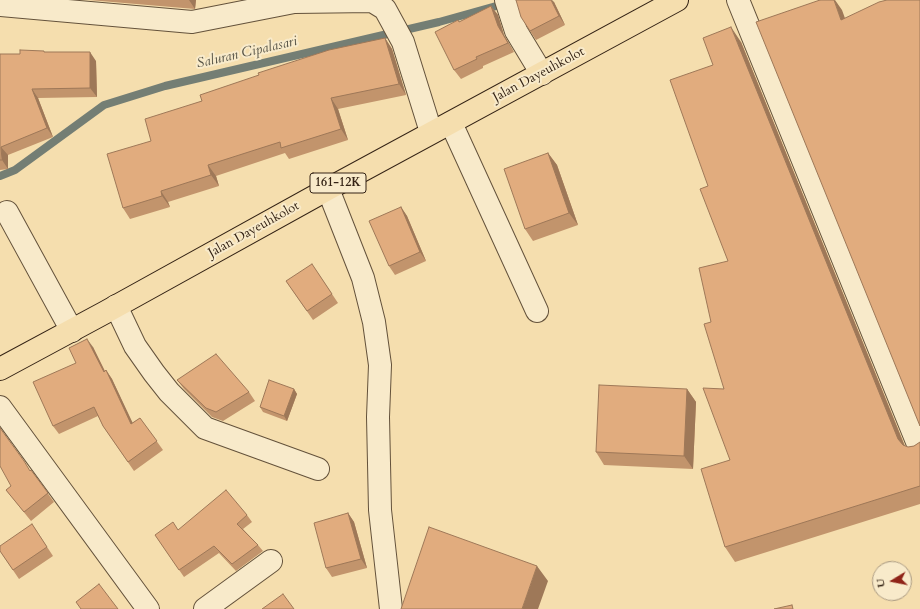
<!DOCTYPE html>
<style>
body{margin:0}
#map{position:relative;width:920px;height:609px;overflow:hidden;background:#f5deae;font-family:Cardo,serif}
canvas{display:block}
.north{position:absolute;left:872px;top:561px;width:40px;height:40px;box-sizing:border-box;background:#f8eaca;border:1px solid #aa9a82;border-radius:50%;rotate:260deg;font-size:11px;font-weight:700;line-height:16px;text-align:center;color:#342315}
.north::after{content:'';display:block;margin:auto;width:14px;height:18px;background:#8f2418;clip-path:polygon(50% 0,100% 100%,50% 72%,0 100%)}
</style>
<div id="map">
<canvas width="920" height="609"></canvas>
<div class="north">U</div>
</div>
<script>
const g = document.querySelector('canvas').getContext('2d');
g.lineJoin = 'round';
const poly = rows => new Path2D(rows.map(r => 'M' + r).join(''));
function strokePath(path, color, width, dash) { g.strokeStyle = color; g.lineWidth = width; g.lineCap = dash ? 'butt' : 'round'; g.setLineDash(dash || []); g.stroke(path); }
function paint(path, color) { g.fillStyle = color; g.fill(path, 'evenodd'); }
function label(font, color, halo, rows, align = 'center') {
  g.font = font + ' Cardo,serif'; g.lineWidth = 4; g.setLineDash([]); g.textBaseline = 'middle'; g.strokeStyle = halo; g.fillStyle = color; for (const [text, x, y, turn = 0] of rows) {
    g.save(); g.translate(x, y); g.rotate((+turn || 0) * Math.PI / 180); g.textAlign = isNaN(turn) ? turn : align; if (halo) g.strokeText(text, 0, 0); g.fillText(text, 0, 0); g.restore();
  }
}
strokePath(poly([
 [0,176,15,170,104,105,165,86,439,22,518,0]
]), '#747e74', 8);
const minor = poly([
 [506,0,516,31,542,74],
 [738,0,920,449],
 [0,5,192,22,294,2,372,1,385,9,403,42,431,132],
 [451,123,537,311],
 [328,189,363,278,374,322,380,365,378,417,380,510,391,609],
 [7,212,72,331],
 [116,306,135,346,154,373,169,392,205,428,318,469],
 [0,407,148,609],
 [205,609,271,561]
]);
const major = poly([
 [0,369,104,313,328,189,677,0]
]);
strokePath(minor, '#64523b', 24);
strokePath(major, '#342315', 24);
strokePath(minor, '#f8eaca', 22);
strokePath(major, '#f5deae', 22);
paint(poly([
 [89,0,196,0,195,9],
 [554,2,565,25,536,40,530,31],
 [491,6,498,15,504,35,514,52,483,66,483,68,461,79,454,70,459,22],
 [385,38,392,49,406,95,338,109,348,140,289,159,285,153,216,176,219,186,168,202,170,207,130,219,123,208,151,141,202,101],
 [741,42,905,446,908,447,914,446,920,442,920,504,735,562,725,547,730,460,724,389,711,322,728,261,708,186,713,65],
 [45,52,96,61,97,97,38,98,53,137,8,155,8,169,0,170,0,54,20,54],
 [548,153,557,165,578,225,533,241,525,229],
 [401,207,407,216,426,261,395,275,389,266],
 [318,273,338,303,313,320,286,281],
 [93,347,105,371,106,370,112,379,132,423,140,418,163,450,134,471,103,426,98,416,59,434,53,426,76,363],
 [177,380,249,392,255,401,223,421,212,417,184,389],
 [294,389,297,394,287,421,263,412,260,407],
 [687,389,696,402,693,469,604,465,596,452],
 [31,470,54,502,31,521,6,490],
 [348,513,354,522,367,568,332,577,326,568],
 [247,515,252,522,243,529,258,545,263,551,236,571,219,553,184,577,155,535],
 [32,524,53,556,19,579,0,551]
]), '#c2946c');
paint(poly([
 [189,0,196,0,195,9],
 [551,0,552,0,554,2,565,25,559,16],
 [834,0,835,0,842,10,851,35,841,20],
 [491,6,498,15,504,35,514,52,508,43,498,26],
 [731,27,741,42,908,454,898,439],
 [385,38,392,49,406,95,399,84],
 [90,52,96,61,97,97,90,88],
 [32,89,38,98,53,137,47,128],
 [331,98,338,109,348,140,341,129],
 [1,147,8,155,8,169,2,160],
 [548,153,557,165,578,225,569,213],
 [208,165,216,176,219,186,211,175],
 [161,191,168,202,170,207,162,196],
 [401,207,407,216,426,261,420,252],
 [87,339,93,347,109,380,104,372],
 [106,370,112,379,137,432,131,424],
 [294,389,297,394,287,421,284,416],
 [687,389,696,402,693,469,684,456],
 [348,513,354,522,367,568,361,559],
 [537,566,548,581,538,609,522,609]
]), '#9e7858');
const building = poly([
 [516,0,551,0,559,16,530,31,521,17,516,0],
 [820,0,834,0,841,20,879,2,887,0,920,0,920,426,756,22,820,0],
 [491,6,498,26,508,43,476,57,477,59,454,70,435,32,458,20,459,22,491,6],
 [731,27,898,439,903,445,908,447,914,446,920,442,920,486,725,547,701,469,730,460,703,388,724,389,704,324,711,322,699,268,728,261,700,189,708,186,670,80,713,65,703,38,731,27],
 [385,38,399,84,331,98,341,129,281,148,280,142,208,165,211,175,161,191,162,196,123,208,107,154,151,141,145,119,202,101,200,95,259,75,258,73,329,50,385,38],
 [20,50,44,51,44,52,90,52,90,88,32,89,47,128,1,147,2,160,0,160,0,54,20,54,20,50],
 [548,153,569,213,525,229,504,169,548,153],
 [401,207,420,252,389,266,369,221,401,207],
 [312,264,332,294,307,311,286,281,312,264],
 [87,339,104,372,106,370,131,424,140,418,157,441,128,462,103,426,94,407,53,426,33,382,76,363,69,348,87,339],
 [216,354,249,392,216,412,206,408,177,380,216,354],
 [269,380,294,389,284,416,260,407,269,380],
 [599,385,687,389,684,456,596,452,599,385],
 [0,428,24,461,30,471,31,470,48,493,24,512,6,490,11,486,0,466,0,428],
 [226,490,247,515,237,524,258,545,232,564,214,546,179,570,155,535,173,522,178,530,226,490],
 [348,513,361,559,326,568,314,523,348,513],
 [32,524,47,547,13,570,0,551,0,546,32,524],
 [429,527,537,566,522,609,401,609,429,527],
 [99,584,118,609,81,609,76,602,99,584],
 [283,594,294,609,262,609,283,594],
 [792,605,793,609,774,609,792,605]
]);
paint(building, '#e1ac7e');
strokePath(building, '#9e7858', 1);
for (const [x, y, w] of [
 [338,183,56]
]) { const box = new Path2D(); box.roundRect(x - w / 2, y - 10, w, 20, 3); g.fillStyle = '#f8eaca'; g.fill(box); strokePath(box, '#342315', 1); }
label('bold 12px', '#342315', null, [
 ["161-12K",338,183]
]);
label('13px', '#342315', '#f8eaca', [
 ["Jalan Dayeuhkolot",539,75,-28],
 ["Jalan Dayeuhkolot",254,230,-29]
]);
label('italic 14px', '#545144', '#f8eaca', [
 ["Saluran Cipalasari",247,53,-13]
]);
</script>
